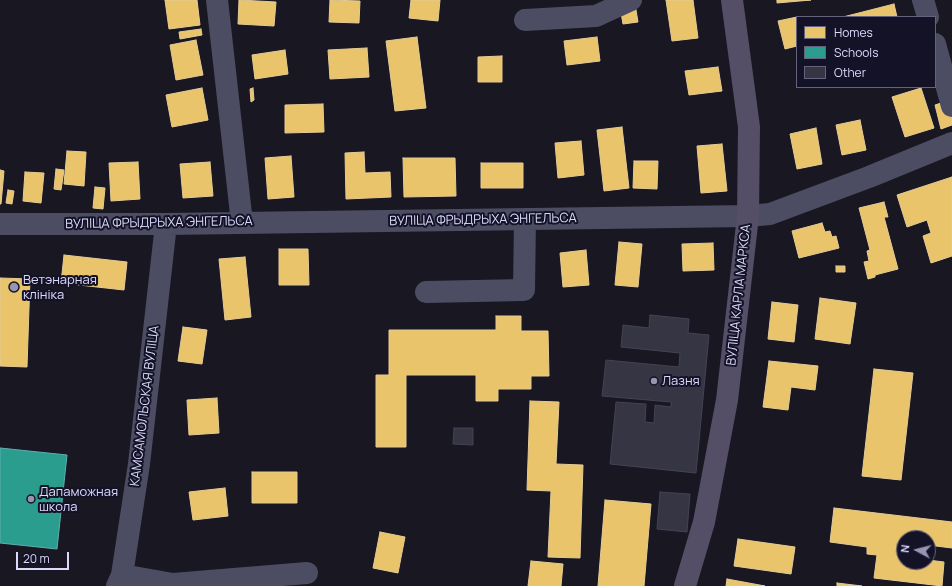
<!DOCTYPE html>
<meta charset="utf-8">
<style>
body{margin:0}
#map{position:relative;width:952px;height:586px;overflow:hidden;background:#181722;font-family:Manrope,sans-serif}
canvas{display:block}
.legend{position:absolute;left:796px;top:16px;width:140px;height:72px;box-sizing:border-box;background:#141227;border:1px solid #64627c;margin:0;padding:5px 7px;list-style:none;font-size:12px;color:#dcdafc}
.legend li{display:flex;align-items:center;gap:8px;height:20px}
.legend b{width:20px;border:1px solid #64627c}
.north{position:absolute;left:896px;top:530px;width:40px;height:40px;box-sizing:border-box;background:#141227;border:1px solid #64627c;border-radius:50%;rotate:277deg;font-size:11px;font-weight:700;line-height:16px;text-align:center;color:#dcdafc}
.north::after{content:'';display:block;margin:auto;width:14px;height:18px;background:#9796b0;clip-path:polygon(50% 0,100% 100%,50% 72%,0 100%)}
.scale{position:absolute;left:16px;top:552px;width:53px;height:18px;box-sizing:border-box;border:2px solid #dcdafc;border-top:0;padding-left:5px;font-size:12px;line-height:14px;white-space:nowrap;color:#dcdafc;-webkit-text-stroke:3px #141227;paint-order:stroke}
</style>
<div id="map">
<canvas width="952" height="586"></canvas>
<ul class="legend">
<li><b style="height:11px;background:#e9c46a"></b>Homes</li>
<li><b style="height:11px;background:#2a9d8f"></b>Schools</li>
<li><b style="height:11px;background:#363544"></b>Other</li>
</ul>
<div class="north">N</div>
<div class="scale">20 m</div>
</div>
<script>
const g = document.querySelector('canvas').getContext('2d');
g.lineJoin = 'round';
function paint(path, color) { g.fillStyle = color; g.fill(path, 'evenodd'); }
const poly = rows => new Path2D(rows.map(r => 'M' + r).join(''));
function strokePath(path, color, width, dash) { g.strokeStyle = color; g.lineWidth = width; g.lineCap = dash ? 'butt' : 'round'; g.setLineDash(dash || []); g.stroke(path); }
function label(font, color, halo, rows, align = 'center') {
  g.font = font + ' Manrope,sans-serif'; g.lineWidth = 4; g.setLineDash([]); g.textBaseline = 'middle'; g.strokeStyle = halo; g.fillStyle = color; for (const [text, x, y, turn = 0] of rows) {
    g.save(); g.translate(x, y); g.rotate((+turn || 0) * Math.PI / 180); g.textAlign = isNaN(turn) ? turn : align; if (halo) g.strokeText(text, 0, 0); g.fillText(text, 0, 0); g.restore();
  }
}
const homes = poly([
 [165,0,197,0,200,25,169,29,165,0],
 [239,0,276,2,274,26,238,24,239,0],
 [330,0,360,1,359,23,329,22,330,0],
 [411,0,440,0,438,21,409,18,411,0],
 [666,0,693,0,698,38,672,41,666,0],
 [777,0,811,0,777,3,777,0],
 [894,4,897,17,843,17,894,4],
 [636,10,638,22,623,24,621,13,636,10],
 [797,17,797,46,785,49,778,21,797,17],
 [201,29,202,35,180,39,179,32,201,29],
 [417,37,426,108,395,111,386,41,417,37],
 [597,37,600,61,567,65,564,41,597,37],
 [196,40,203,75,176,80,170,45,196,40],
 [367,48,369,77,330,79,328,50,367,48],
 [285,50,288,74,255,79,252,55,285,50],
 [502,56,502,82,478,82,478,57,502,56],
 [718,67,722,91,689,95,685,71,718,67],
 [202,88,208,120,172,127,166,95,202,88],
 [253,88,254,100,251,102,250,89,253,88],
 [921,88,934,128,905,137,892,97,921,88],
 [947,101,952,117,952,125,941,129,935,105,947,101],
 [323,104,324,132,285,133,285,105,323,104],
 [860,120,866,150,842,155,836,125,860,120],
 [622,127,629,188,604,191,597,130,622,127],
 [816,128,822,164,797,169,790,134,816,128],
 [581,141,584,175,558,178,555,143,581,141],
 [722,144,727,191,701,193,697,146,722,144],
 [67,151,86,152,84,186,64,184,67,151],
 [364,152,365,173,390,172,391,197,346,199,345,153,364,152],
 [291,156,294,197,268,199,265,158,291,156],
 [403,158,455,158,456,196,404,197,403,158],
 [634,161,658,161,657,189,633,188,634,161],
 [138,162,140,199,111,201,109,163,138,162],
 [210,162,213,196,183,198,180,164,210,162],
 [481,163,523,163,523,188,481,188,481,163],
 [56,169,64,170,61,190,54,189,56,169],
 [0,170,4,171,1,204,0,204,0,170],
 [25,172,44,173,41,203,23,201,25,172],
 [952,177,952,256,931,263,923,236,931,233,927,220,907,227,897,195,952,177],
 [95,187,105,188,103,209,93,208,95,187],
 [8,190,14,191,12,204,6,203,8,190],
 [884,202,888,217,884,217,898,269,875,275,875,277,868,279,864,262,869,261,867,251,870,250,859,208,884,202],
 [822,223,825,232,830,231,832,237,836,236,839,248,799,258,792,231,822,223],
 [619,242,642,244,638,287,615,285,619,242],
 [713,243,714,270,683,271,682,244,713,243],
 [279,249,308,249,309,285,279,285,279,249],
 [586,250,589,285,563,287,560,253,586,250],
 [64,255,127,262,124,290,61,283,64,255],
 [245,257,251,317,225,320,219,259,245,257],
 [836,266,845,266,845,272,836,272,836,266],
 [0,278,30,279,27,367,0,366,0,278],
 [820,298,856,303,850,344,815,339,820,298],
 [772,302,798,305,794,342,768,339,772,302],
 [496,316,521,316,521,331,548,331,549,376,531,376,531,389,498,389,498,401,476,401,476,375,406,375,406,447,376,447,376,375,389,375,389,330,496,330,496,316],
 [183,327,207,330,202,364,178,361,183,327],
 [769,361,818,366,815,390,791,387,788,410,763,407,769,361],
 [874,369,913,373,901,480,862,476,874,369],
 [217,398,219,433,189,435,187,400,217,398],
 [530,401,559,402,556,464,583,465,580,558,548,557,551,491,527,490,530,401],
 [252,472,297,472,297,503,252,503,252,472],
 [225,488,228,516,193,520,189,492,225,488],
 [605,500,651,504,644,586,598,586,605,500],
 [834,508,952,522,952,548,928,545,928,538,904,538,904,562,928,562,928,560,944,562,942,586,874,578,877,555,867,554,867,547,830,542,834,508],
 [380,532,405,537,398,573,373,568,380,532],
 [738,539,795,547,791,574,734,566,738,539],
 [531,561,563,564,561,586,528,586,531,561],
 [727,579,765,586,726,586,727,579],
 [837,583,862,586,837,586,837,583]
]);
paint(homes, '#e9c46a');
strokePath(homes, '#e5cb96', 1);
const schools = poly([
 [0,448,67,455,57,549,0,543,0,448]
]);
paint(schools, '#2a9d8f');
strokePath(schools, '#5fafb0', 1);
const building = poly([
 [650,315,689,319,688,333,709,335,696,473,610,464,616,402,646,404,645,422,654,423,655,405,671,407,671,402,602,396,606,360,679,367,680,353,621,347,623,325,649,328,650,315],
 [454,428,473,428,473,445,453,444,454,428],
 [660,492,690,494,687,532,657,529,660,492]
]);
paint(building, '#363544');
strokePath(building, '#454255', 1);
strokePath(poly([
 [217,0,242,223],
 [923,0,928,17],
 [525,20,596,16,631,0],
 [935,44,952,106],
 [0,224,166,224,748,216,770,214,869,177,952,143],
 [426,292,524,290,525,219],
 [122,575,173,584,307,573],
 [117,586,122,575,139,464,166,224]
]), '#4c4d62', 22);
strokePath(poly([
 [685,586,704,522,727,400,748,216,749,127,732,0]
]), '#544e66', 22);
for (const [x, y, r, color] of [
 [14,287,5,"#9796b0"],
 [654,381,4,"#9796b0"],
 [31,499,4,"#9796b0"]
]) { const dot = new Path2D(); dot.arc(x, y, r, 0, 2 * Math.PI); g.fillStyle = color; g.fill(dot); strokePath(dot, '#141227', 1.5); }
label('13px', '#dcdafc', '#141227', [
 ["ВУЛІЦА ФРЫДРЫХА ЭНГЕЛЬСА",483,220,-1],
 ["ВУЛІЦА ФРЫДРЫХА ЭНГЕЛЬСА",159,223,-1],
 ["ВУЛІЦА КАРЛА МАРКСА",739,295,-84],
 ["КАМСАМОЛЬСКАЯ ВУЛІЦА",145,406,-83]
]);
label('13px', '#dcdafc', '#141227', [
 ["Ветэнарная",23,280],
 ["клініка",23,295],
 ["Лазня",662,381],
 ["Дапаможная",39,492],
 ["школа",39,507]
], 'left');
</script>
